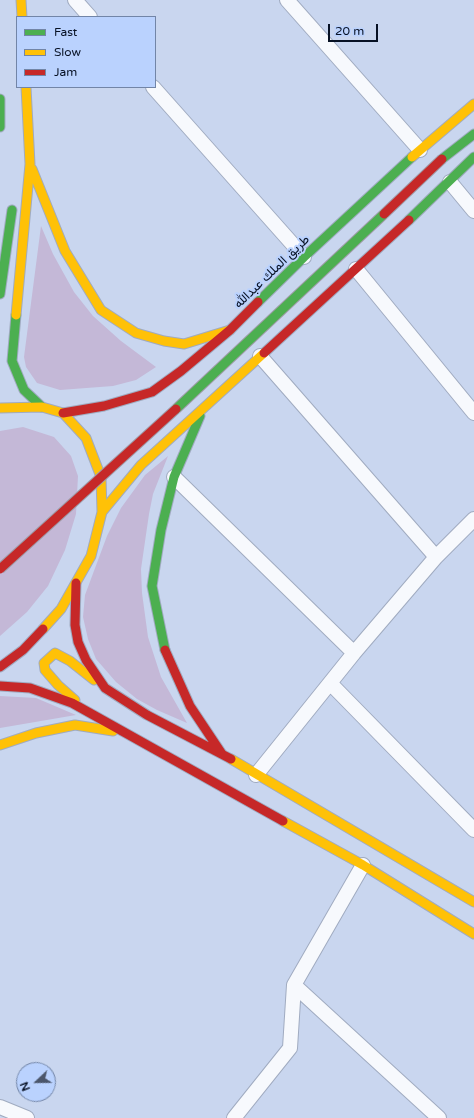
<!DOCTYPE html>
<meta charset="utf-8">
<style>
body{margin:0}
#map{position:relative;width:474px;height:1118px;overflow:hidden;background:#c9d6ef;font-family:"Varela Round",sans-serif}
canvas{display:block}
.legend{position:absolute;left:16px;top:16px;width:140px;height:72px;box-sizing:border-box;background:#bad2fe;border:1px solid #7285a7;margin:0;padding:5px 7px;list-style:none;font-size:12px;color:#071124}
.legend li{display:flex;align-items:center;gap:8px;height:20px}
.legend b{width:20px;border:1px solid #7285a7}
.north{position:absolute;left:16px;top:1062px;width:40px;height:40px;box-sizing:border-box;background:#bad2fe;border:1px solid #7285a7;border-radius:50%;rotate:248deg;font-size:11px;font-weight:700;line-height:16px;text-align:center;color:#071124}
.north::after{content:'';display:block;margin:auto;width:14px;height:18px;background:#4b566b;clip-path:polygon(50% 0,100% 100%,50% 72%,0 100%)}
.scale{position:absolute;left:328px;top:24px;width:50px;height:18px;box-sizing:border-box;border:2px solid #071124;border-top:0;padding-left:5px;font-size:12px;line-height:14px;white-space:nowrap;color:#071124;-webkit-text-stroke:3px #bad2fe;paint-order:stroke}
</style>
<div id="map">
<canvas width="474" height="1118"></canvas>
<ul class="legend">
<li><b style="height:5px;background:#4caf50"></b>Fast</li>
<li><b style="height:5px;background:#ffc107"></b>Slow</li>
<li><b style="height:5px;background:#c62828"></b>Jam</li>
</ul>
<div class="north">N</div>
<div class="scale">20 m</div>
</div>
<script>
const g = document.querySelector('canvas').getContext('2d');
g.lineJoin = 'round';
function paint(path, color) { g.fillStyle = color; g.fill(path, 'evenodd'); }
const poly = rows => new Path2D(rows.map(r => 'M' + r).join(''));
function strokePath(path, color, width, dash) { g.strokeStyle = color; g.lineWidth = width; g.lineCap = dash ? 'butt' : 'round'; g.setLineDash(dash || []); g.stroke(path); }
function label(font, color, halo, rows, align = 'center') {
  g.font = font + ' "Varela Round",Vazirmatn,sans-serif'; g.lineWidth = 4; g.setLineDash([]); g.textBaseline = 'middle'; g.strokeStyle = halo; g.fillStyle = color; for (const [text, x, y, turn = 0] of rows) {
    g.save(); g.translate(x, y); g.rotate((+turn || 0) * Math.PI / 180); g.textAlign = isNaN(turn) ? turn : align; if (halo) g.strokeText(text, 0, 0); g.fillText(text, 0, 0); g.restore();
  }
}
paint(poly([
 [41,226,53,254,74,292,93,316,121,341,156,367,136,380,113,386,60,390,37,383,26,367,24,357],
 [23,427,54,437,71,456,78,476,76,514,65,550,48,586,27,612,0,636,0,431],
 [168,456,153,494,149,514,141,569,142,593,148,637,161,677,187,723,157,710,137,699,116,682,96,659,88,639,83,617,85,595,107,536,121,508,145,475],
 [0,696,36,698,76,715,0,728]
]), '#c4b8d7');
const street = poly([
 [75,0,90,17],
 [287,0,420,150],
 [153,87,304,257],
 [450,182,474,211],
 [356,269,474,413],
 [260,356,436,557],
 [174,477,354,653],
 [330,683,474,830],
 [256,775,354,653,436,557,474,519],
 [294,985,439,1118],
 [0,1107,27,1118],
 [234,1118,290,1048,294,985,363,865]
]);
const fast = poly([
 [0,99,0,127],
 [442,159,474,134],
 [409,220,474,157],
 [0,294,12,210],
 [258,302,304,257,412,157],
 [16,315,12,361,24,390,42,407],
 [165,650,152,586,161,530,174,477,200,416]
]);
const slow = poly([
 [21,0,22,17],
 [412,157,474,104],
 [32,169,65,251,101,310,136,333,164,341,184,344,230,330],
 [16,315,30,164,26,87],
 [0,408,42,407,63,413,86,438,101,477,102,512,91,556,61,609,43,629],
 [102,512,141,465,264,353],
 [75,700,58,685,45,670,44,663,55,653,70,661,94,680],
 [0,745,36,733,75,725,113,731],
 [231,759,474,902],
 [283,821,363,865,474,934]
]);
const jam = poly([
 [264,353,409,220],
 [63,413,104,406,152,392,181,371,230,330,258,302],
 [76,583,75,625,78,642,86,660,105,688,147,715,231,759],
 [165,650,190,706,222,754],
 [0,667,23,650,43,629],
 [0,686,30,688,72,703,283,821]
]);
strokePath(street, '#a0abc0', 16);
strokePath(fast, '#a0abc0', 11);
strokePath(slow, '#a0abc0', 11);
strokePath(jam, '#a0abc0', 11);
strokePath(street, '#f7f9fd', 14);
strokePath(fast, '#4caf50', 9);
strokePath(slow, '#ffc107', 9);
strokePath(jam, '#c62828', 9);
const fastBridge = poly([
 [176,409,384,214]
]);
const jamBridge = poly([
 [384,214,442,159],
 [0,569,176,409]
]);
strokePath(fastBridge, '#9f9ca8', 11, []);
strokePath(jamBridge, '#9f9ca8', 11, []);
strokePath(fastBridge, '#4caf50', 9);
strokePath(jamBridge, '#c62828', 9);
label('13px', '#071124', '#bad2fe', [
 ["طريق الملك عبدالله",272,272,-44]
]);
</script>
